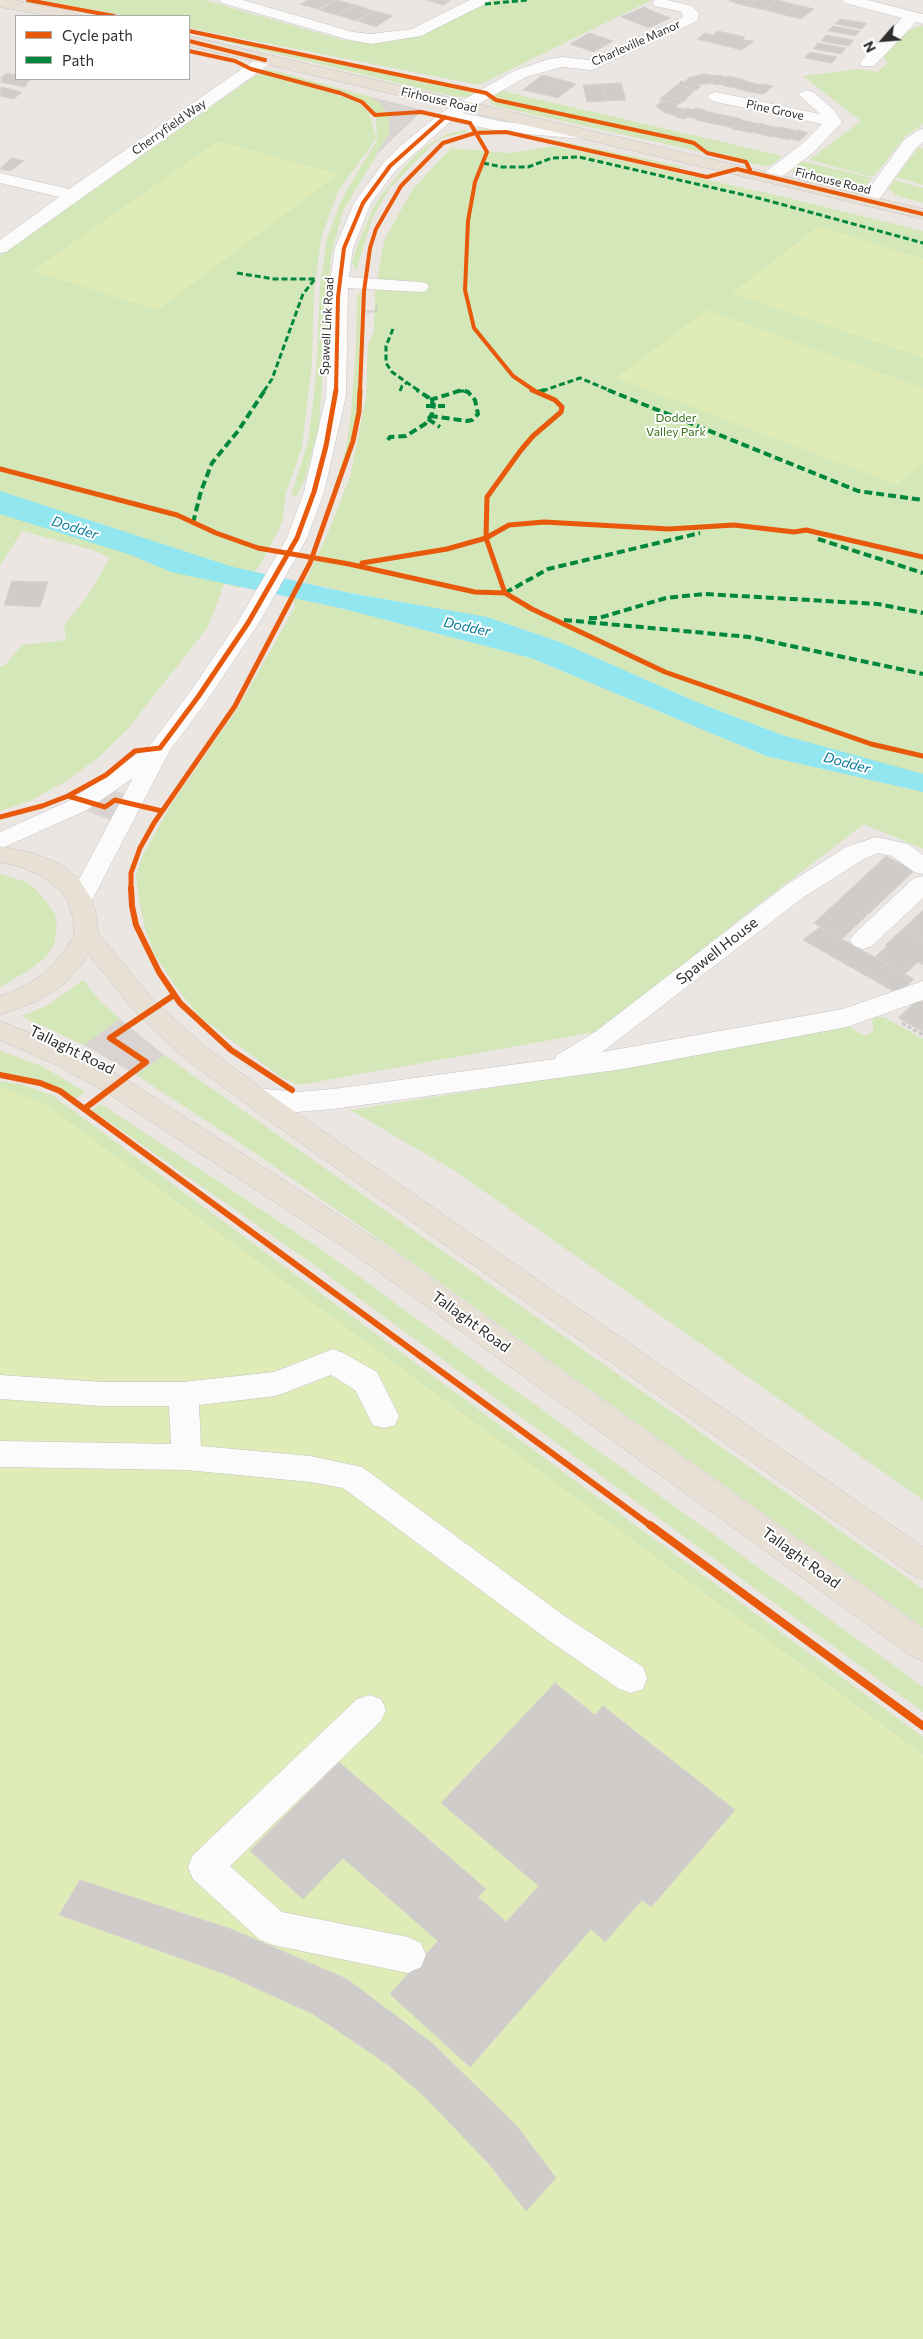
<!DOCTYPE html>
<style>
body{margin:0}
#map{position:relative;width:923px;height:2339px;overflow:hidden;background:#ebe6e2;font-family:Commissioner,sans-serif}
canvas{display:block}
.legend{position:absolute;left:15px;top:15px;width:175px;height:65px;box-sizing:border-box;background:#fff;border:1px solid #ababab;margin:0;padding:6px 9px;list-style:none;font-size:15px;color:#2d2d2d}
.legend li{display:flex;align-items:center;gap:10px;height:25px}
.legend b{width:25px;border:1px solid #ababab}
.north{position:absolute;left:858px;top:15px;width:50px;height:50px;-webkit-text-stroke:4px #fff;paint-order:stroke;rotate:243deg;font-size:14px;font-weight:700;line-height:20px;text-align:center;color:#2d2d2d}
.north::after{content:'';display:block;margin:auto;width:18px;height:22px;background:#2d2d2d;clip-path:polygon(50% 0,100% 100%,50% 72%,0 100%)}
</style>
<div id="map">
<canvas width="923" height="2339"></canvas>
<ul class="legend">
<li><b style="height:6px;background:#e8590c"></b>Cycle path</li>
<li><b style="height:6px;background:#00873e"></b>Path</li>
</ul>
<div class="north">N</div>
</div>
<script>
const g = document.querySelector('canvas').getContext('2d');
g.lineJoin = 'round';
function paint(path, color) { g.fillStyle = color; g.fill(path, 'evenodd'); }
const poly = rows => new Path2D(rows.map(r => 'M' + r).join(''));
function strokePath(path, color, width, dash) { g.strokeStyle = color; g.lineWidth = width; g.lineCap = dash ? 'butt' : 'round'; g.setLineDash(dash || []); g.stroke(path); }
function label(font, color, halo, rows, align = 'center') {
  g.font = font + ' Commissioner,sans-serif'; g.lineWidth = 4; g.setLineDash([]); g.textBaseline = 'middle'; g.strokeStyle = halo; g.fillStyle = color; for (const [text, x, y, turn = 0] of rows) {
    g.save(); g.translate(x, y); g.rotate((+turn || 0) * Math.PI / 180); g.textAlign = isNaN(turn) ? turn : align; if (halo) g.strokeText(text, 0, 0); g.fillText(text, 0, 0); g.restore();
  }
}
paint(poly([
 [42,0,204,0,343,40,371,40,397,38,490,0,652,0,479,85,189,28,189,16,126,16],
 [919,26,923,26,923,124,906,136,873,177,809,160,861,121,803,76,859,69,877,72,887,64,884,57,905,32],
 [208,36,476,93,468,97,456,97,207,37],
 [260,70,272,70,368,96,380,103,388,114,375,113,365,102,353,97],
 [259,73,328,91,359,103,369,112,376,137,369,149,338,191,321,238,314,293,312,362,302,447,286,493,282,523,260,565,240,588,224,584,208,627,126,731,98,758,63,783,30,801,0,811,0,666,4,666,22,645,66,640,64,626,90,592,110,558,93,550,22,531,0,566,0,256],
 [485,87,783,156,770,165,764,166,495,106,489,102,491,98],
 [376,116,389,116,389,134,343,211,331,256,319,425,305,479,297,496,291,495,308,442,312,412,316,375,320,286,327,239,341,200,377,140],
 [477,129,510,131,686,167,678,168,507,132,479,131],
 [467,130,467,132,442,138,433,144,389,189,372,219,356,271,352,262,358,244,374,206,384,192,406,165,426,146,447,134],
 [555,146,785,197,923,231,923,777,782,735,699,703,560,642,487,617,350,593,305,582,325,540,350,477,366,398,368,345,374,330,375,290,384,242,389,231,413,189,451,148,508,153],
 [919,147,923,149,923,185,896,177],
 [801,161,872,178,867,185,853,187,793,173,792,170],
 [894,180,923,188,923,203,895,195,889,188],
 [361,291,358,411,352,441,336,490,333,490,346,448,351,415,356,346,357,296],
 [293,598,340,608,531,658,766,756,923,792,923,849,864,824,750,911,601,1031,299,1085,282,1078,200,1017,176,987,155,955,146,932,139,900,136,874,144,853,171,805,239,706,295,607],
 [0,874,24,881,34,888,46,901,55,914,57,928,54,944,46,957,31,969,0,987],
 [83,980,99,1000,120,1019,84,1045,21,1016,47,1006],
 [875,1017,884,1017,923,1039,923,1500,455,1171,350,1110,627,1067,848,1026,865,1036,874,1030,872,1021],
 [0,1051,42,1066,85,1092,75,1099,50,1084,0,1074],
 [164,1055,923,1589,923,1627,376,1237,246,1147,136,1075],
 [0,1081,20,1084,52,1095,923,1737,923,1755,795,1660,0,1172],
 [101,1104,321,1249,923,1687,923,1712,307,1260,92,1110]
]), '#d3e7b9');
paint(poly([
 [218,141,338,174,158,310,32,271],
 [819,226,923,259,923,358,732,293],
 [707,310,923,388,923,463,897,485,616,378],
 [0,1087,44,1103,923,1755,923,2339,0,2339]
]), '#dfecb7');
paint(poly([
 [368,96,423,110,376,155,389,134,389,116,380,103],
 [111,789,129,796,110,820,81,809],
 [120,1019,164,1055,136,1075,84,1045]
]), '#d9d4d1');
paint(poly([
 [0,491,233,567,350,593,487,617,560,642,699,703,782,735,923,774,923,792,766,756,531,658,340,608,171,572,131,555,0,514]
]), '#92e6f0');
const building = poly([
 [308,0,335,0,318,9,300,4,308,0],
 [337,0,355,5,337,15,319,10,337,0],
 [427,0,451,0,443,5,427,0],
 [730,0,754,0,746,6,729,1,730,0],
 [755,0,777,0,764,10,747,6,755,0],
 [778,0,796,5,784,15,765,10,778,0],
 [356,5,374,11,356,21,338,15,356,5],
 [797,5,814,9,801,19,784,15,797,5],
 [644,7,657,13,634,22,621,17,644,7],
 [375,11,393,16,375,27,358,21,375,11],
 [657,13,671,18,648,28,634,22,657,13],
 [840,19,867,23,862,29,835,24,840,19],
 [833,26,860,31,855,36,828,31,833,26],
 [718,31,745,37,742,40,754,41,742,50,697,39,705,33,713,35,718,31],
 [589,33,613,41,594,52,570,44,589,33],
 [826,35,854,40,849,46,821,41,826,35],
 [818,43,846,48,841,54,813,49,818,43],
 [810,52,837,57,832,63,804,58,810,52],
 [7,73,16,75,16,79,32,79,25,84,28,84,24,87,0,82,3,79,0,78,7,73],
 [704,74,717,76,710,83,699,85,684,82,690,77,704,74],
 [542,75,559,79,541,94,523,90,542,75],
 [718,75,727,77,718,85,709,83,718,75],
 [728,76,737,78,729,87,719,84,728,76],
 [737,78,746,80,737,88,729,87,737,78],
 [559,79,576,84,558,98,541,94,559,79],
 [681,81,699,85,701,86,697,90,677,85,681,81],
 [745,81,754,83,745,91,737,89,745,81],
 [621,83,626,100,607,101,602,84,621,83],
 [754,83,763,85,755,93,745,91,754,83],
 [602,84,607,101,587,102,583,85,602,84],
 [764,84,773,86,764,94,755,93,764,84],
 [676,85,677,85,696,89,692,93,672,89,676,85],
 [1,87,22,92,14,99,0,96,1,87],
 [672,89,692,93,688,97,668,92,672,89],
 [668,92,688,97,684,101,664,96,668,92],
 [663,96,664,96,683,101,679,104,659,100,663,96],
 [662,101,677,104,676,106,678,108,684,109,677,116,665,113,656,106,662,101],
 [686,108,694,110,685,119,676,117,686,108],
 [696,108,706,110,697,119,687,117,696,108],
 [705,111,714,113,705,122,696,120,705,111],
 [714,113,723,115,714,124,705,122,714,113],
 [723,115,733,117,724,126,714,124,723,115],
 [733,117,742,119,733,128,724,126,733,117],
 [741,120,751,122,742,131,732,129,741,120],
 [751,122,760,124,751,133,742,131,751,122],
 [760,123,769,126,760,134,751,132,760,123],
 [769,126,779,128,770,137,760,134,769,126],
 [780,127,789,129,780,138,771,136,780,127],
 [789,129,798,131,790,140,780,138,789,129],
 [799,130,808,133,799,141,790,139,799,130],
 [11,158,24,161,10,171,0,169,11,158],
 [12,581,48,582,40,607,4,605,12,581],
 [886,856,914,871,842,939,814,923,886,856],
 [923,910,923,939,903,929,923,910],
 [820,927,905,974,914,979,898,994,803,940,820,927],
 [903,929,923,939,923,965,918,962,905,974,875,957,887,946,885,945,903,929],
 [919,999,923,1001,923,1032,898,1018,919,999],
 [555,1683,595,1715,603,1706,735,1810,651,1907,642,1900,605,1942,591,1929,470,2067,390,1994,438,1941,343,1858,303,1899,250,1851,339,1762,486,1889,478,1897,506,1922,539,1886,441,1803,555,1683],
 [80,1880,231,1929,347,1979,432,2043,516,2125,556,2178,526,2211,489,2164,426,2098,387,2064,313,2014,225,1974,59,1915,80,1880]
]);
paint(building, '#d0ccc9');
strokePath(building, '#d6d2ce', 1);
const minor = poly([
 [219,0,243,0,353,32,371,34,412,29,470,0,490,0,487,3,421,36,371,44,346,39,222,3,219,0],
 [655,0,667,0,692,6,699,13,698,19,695,22,597,68,591,70,562,67,526,77,463,113,504,122,584,129,590,131,592,134,590,137,584,139,504,132,451,121,396,170,371,203,353,248,349,277,420,282,426,283,429,287,426,291,420,292,348,288,346,396,324,492,307,538,259,623,206,702,170,750,89,906,80,908,71,906,68,900,133,778,87,810,0,849,0,832,71,800,151,744,190,692,237,623,287,538,304,492,326,396,330,282,335,248,354,203,384,162,399,147,442,112,491,84,514,71,549,59,562,57,589,60,683,17,682,12,655,6,652,3,655,0],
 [842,0,868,0,918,13,923,14,923,24,916,22,874,66,862,66,860,63,862,60,902,18,845,3,842,0],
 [265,55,271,57,273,60,271,63,6,252,0,253,0,240,59,197,0,183,0,173,69,189,259,57,265,55],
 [807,90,813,92,833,109,842,122,815,151,776,181,764,181,762,177,764,173,803,143,822,124,716,102,710,100,708,97,710,94,716,92,820,114,799,95,801,92,807,90],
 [923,129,923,142,916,148,875,205,863,205,860,201,904,140,917,131,923,129],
 [876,837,908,844,923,855,923,874,914,872,892,856,878,853,864,859,804,897,602,1052,843,1009,923,981,923,1000,847,1027,623,1069,333,1109,297,1112,256,1108,247,1105,243,1098,247,1091,256,1088,297,1092,333,1089,555,1059,557,1055,595,1032,786,885,846,847,876,837],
 [923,876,923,898,872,946,863,949,854,946,850,940,854,934,914,878,923,876],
 [333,1349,343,1353,377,1372,399,1416,395,1425,384,1428,373,1425,355,1390,331,1375,276,1396,199,1405,201,1446,310,1456,362,1467,566,1617,643,1667,647,1678,643,1689,631,1693,619,1689,544,1637,343,1488,310,1482,187,1470,0,1467,0,1441,171,1444,169,1406,102,1406,0,1399,0,1375,102,1382,183,1382,274,1372,333,1349],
 [369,1695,381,1699,386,1710,381,1721,230,1866,282,1912,408,1937,421,1943,426,1955,421,1967,408,1973,273,1945,260,1940,193,1879,188,1867,193,1855,357,1699,369,1695]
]);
const major = poly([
 [0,0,13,0,72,11,80,16,50,16,0,7,0,0],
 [189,36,923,209,923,219,189,46,189,36],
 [0,846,36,854,60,864,78,878,92,900,97,918,98,933,156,1003,207,1048,278,1100,923,1547,923,1579,912,1575,260,1114,189,1062,138,1015,88,954,81,965,62,986,35,1002,0,1015,0,996,17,990,44,974,63,953,74,935,73,918,68,901,60,890,42,876,21,867,0,862,0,846],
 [0,1021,75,1051,124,1078,374,1238,923,1628,923,1661,911,1656,354,1254,106,1092,57,1065,0,1040,0,1021]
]);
strokePath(minor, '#c4c3c3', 1);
strokePath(major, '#c6c4c3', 1);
strokePath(poly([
 [364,312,376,311,377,305]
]), '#c8c8c8', 2, [2.5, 1]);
strokePath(poly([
 [486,538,505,593],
 [349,564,475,592,505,593,532,609,665,672,871,744,923,756]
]), '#c8c8c8', 2.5, [3, 2]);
strokePath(poly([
 [902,1023,923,1035]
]), '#c8c8c8', 3, [4, 2.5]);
paint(minor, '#fcfbfb');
paint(major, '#e8e0d4');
strokePath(poly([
 [485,4,528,0],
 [483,163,502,167,528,167,552,158,579,157,762,199,923,243],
 [237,273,274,279,315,279],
 [393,329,386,346,386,363,392,372,419,391],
 [264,391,272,379,303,294,315,279],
 [400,391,402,386,408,382],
 [459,391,464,391],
 [542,391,580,378,611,391]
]), '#00873e', 3, [6, 3]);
strokePath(poly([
 [608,390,858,491,923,500],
 [538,392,545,390],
 [430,400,462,390,468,392,475,400,478,414,472,420,467,421,431,416],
 [426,406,445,406],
 [428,419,440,427],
 [388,440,390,437,406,436,425,424,432,414,434,405,429,398,417,390],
 [193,523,201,491,212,463,238,431,265,390],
 [818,539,923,573],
 [505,593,548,569,700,533],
 [589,618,599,618,666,598,705,594,878,604,923,613],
 [564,620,749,637,923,674]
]), '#00873e', 4, [8, 4]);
strokePath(poly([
 [28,0,114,16],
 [189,31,486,93,496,100,682,140,694,143,707,153,746,162,750,170],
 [189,41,265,60],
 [189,51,235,61,251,69,340,93,362,102,375,115,421,112,470,123,487,152,475,182,468,221,465,290,474,328,513,376,535,391],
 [336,391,338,297,344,248,363,203,390,166,445,117],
 [360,391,364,291,370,248,376,229,401,186,443,143,475,133,506,132,707,177,737,169,923,214]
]), '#e8590c', 4);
strokePath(poly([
 [0,469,177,515,216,533,258,548,349,564,475,592,505,593,532,609,665,672,871,744,923,756],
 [362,563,447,549,486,538,509,525,544,522,669,529,734,525,794,532,806,530,923,557],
 [505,593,486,538,487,497,521,450,533,436,561,412,562,407,555,400,532,390],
 [68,796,105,807,115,800,162,811],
 [0,817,42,806,68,796,106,775,135,751,160,748,198,697,248,623,297,538,314,492,326,446,336,390],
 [131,889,131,873,140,848,154,823,235,706,310,563,353,441,359,412,360,390]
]), '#e8590c', 5);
strokePath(poly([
 [131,888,132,906,136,925,159,972,180,1003,231,1050,292,1090],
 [0,1075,40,1083,60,1091,651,1526],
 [84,1109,146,1062,110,1038,174,995]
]), '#e8590c', 6);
strokePath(poly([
 [650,1525,923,1726]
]), '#e8590c', 8);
label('12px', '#2d2d2d', '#fff', [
 ["Charleville Manor",636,43,-24],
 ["Firhouse Road",439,100,13],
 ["Pine Grove",775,110,12],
 ["Cherryfield Way",169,127,-35],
 ["Firhouse Road",833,181,14],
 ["Spawell Link Road",327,326,-87]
]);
label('12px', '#367016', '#fff', [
 ["Dodder",676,418],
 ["Valley Park",676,432]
]);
label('italic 14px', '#067c99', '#fff', [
 ["Dodder",75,528,18],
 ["Dodder",467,627,12],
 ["Dodder",847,763,15]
]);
label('15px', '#2d2d2d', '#fff', [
 ["Spawell House",717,951,-38],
 ["Tallaght Road",72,1050,26],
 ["Tallaght Road",471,1322,36],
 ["Tallaght Road",801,1558,36]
]);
</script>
